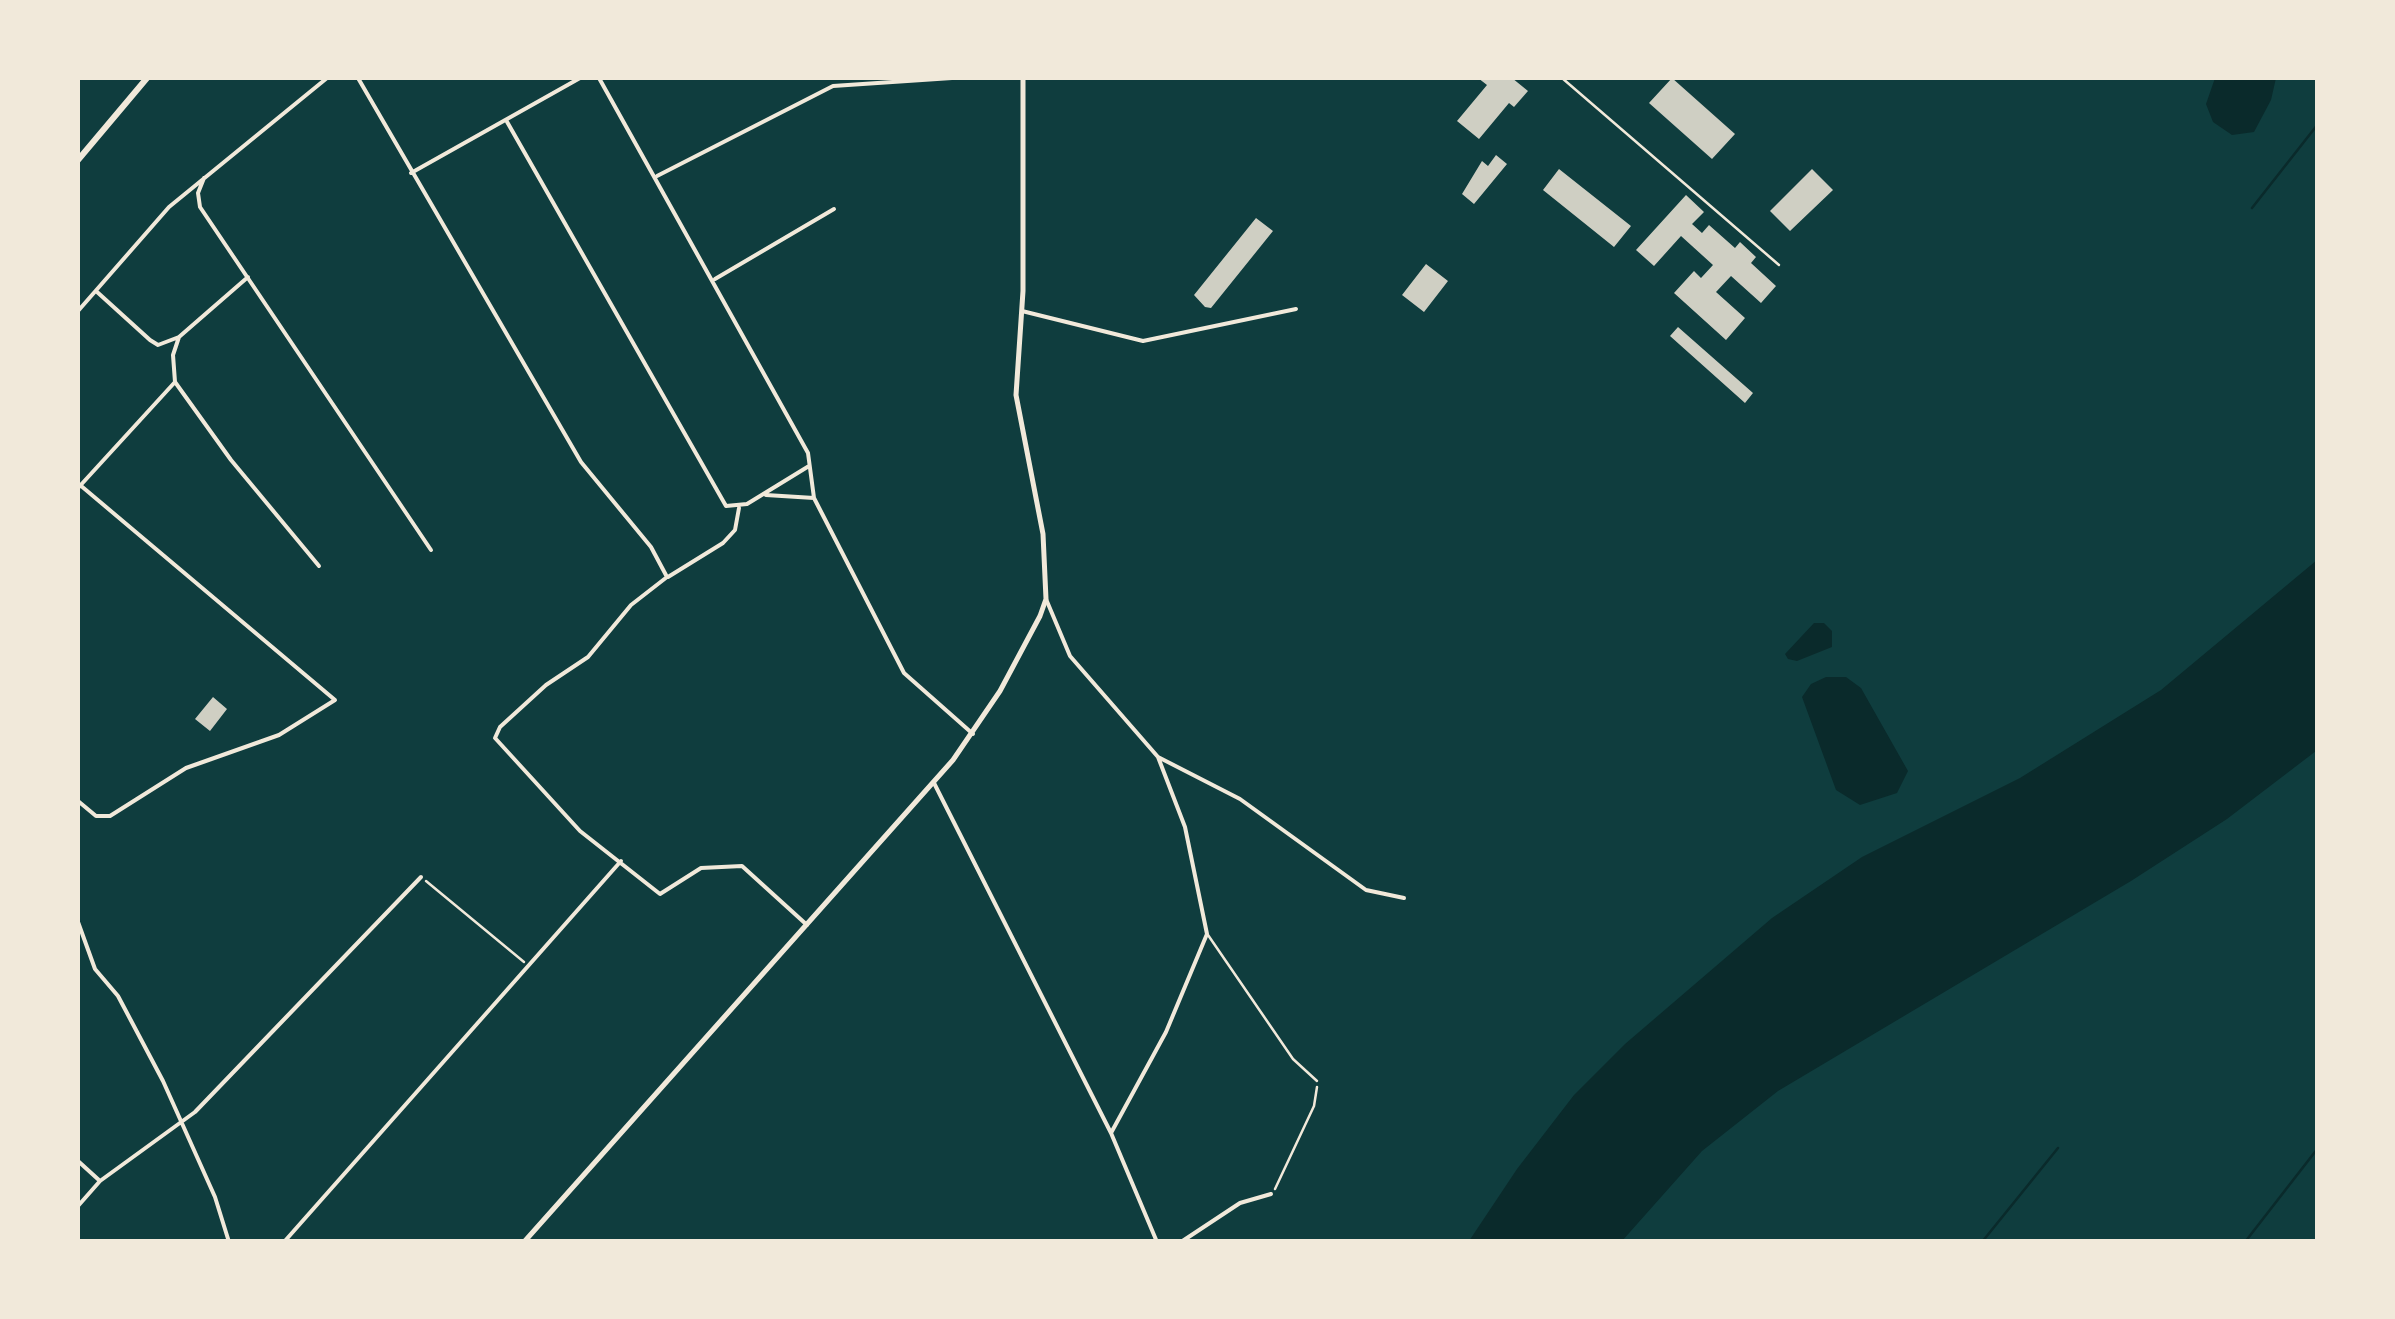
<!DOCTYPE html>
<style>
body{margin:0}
#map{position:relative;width:2395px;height:1319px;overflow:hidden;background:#0f3d3e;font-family:"Fira Sans",sans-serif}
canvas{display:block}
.frame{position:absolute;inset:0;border:80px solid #f1e9da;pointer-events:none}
</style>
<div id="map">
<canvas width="2395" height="1319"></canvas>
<div class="frame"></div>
</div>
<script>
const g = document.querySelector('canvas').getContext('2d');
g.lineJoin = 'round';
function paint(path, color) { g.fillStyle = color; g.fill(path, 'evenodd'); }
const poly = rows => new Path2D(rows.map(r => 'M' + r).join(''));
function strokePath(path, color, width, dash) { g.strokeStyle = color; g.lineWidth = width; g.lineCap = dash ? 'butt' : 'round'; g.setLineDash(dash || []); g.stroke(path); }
paint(poly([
 [2215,78,2276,78,2271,100,2254,132,2232,135,2213,122,2206,104],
 [2317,560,2316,751,2227,819,2131,881,1778,1091,1702,1151,1622,1241,1469,1241,1517,1169,1574,1095,1625,1044,1772,918,1862,857,2020,778,2161,690],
 [1814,623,1824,623,1832,631,1832,647,1797,661,1788,659,1785,654],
 [1826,677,1846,677,1861,688,1908,771,1897,793,1860,805,1836,790,1802,697,1811,684]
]), '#0a2a2b');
strokePath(poly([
 [2252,208,2318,124],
 [1982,1242,2058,1148],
 [2245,1242,2318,1148]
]), '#0a2a2b', 2.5);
paint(poly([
 [1478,78,1512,78,1528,91,1514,107,1509,103,1479,139,1457,121,1487,85],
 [1672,78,1735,134,1712,159,1649,103],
 [1496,155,1507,164,1474,204,1462,194,1482,161,1488,166],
 [1559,169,1631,226,1614,247,1543,190],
 [1812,169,1833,190,1790,231,1770,211],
 [1686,195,1704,212,1692,224,1702,233,1709,225,1735,248,1740,242,1756,257,1751,263,1776,286,1761,303,1731,276,1716,292,1745,318,1726,340,1674,293,1694,271,1701,278,1713,265,1681,236,1654,266,1636,250],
 [1256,218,1273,231,1211,308,1205,307,1194,295],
 [1426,264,1448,281,1424,312,1402,295],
 [1678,327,1753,393,1745,403,1670,336],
 [213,697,227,709,210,731,195,719]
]), '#cfcfc3');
strokePath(poly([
 [426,881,524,962],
 [1275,1189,1314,1106,1317,1087]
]), '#f1e9da', 2.5);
strokePath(poly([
 [1562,78,1779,265],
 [1208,935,1293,1059,1317,1081]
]), '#f1e9da', 2.5);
strokePath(poly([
 [358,78,581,462,651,547,667,577,631,605,588,657,546,685,500,727,495,738,580,831,660,894,701,868,742,866,807,925],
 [599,78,808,453,814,498,904,673,973,734],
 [506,120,726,506,747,504,809,466],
 [411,173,580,78],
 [657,176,833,86,952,78],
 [204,178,198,193,200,207,431,550],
 [715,279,834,209],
 [96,291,150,340,158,345,179,337],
 [78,311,169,207,327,78],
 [1022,311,1143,341,1296,309],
 [175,382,231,460,319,566],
 [78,488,175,382,173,355,179,337,248,277],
 [766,495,814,498],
 [668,577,723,543,735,530,739,508],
 [1046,599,1070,656,1158,757,1240,799,1366,890,1404,898],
 [934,783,1111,1133,1157,1242],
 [78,801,96,816,110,816,186,768,279,735,335,700,80,485],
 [78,922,95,969,118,996,163,1081,215,1197,229,1242],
 [1111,1133,1166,1032,1207,934,1185,827,1158,757],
 [78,1161,100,1181],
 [78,1206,100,1181,195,1112,421,877],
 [284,1242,621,861],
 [1181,1242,1240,1203,1271,1194]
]), '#f1e9da', 4);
strokePath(poly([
 [524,1242,953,760,1000,691,1040,616,1046,599,1043,534,1016,395,1023,291,1023,78]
]), '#f1e9da', 5);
strokePath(poly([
 [78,160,147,78]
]), '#f1e9da', 6);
</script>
